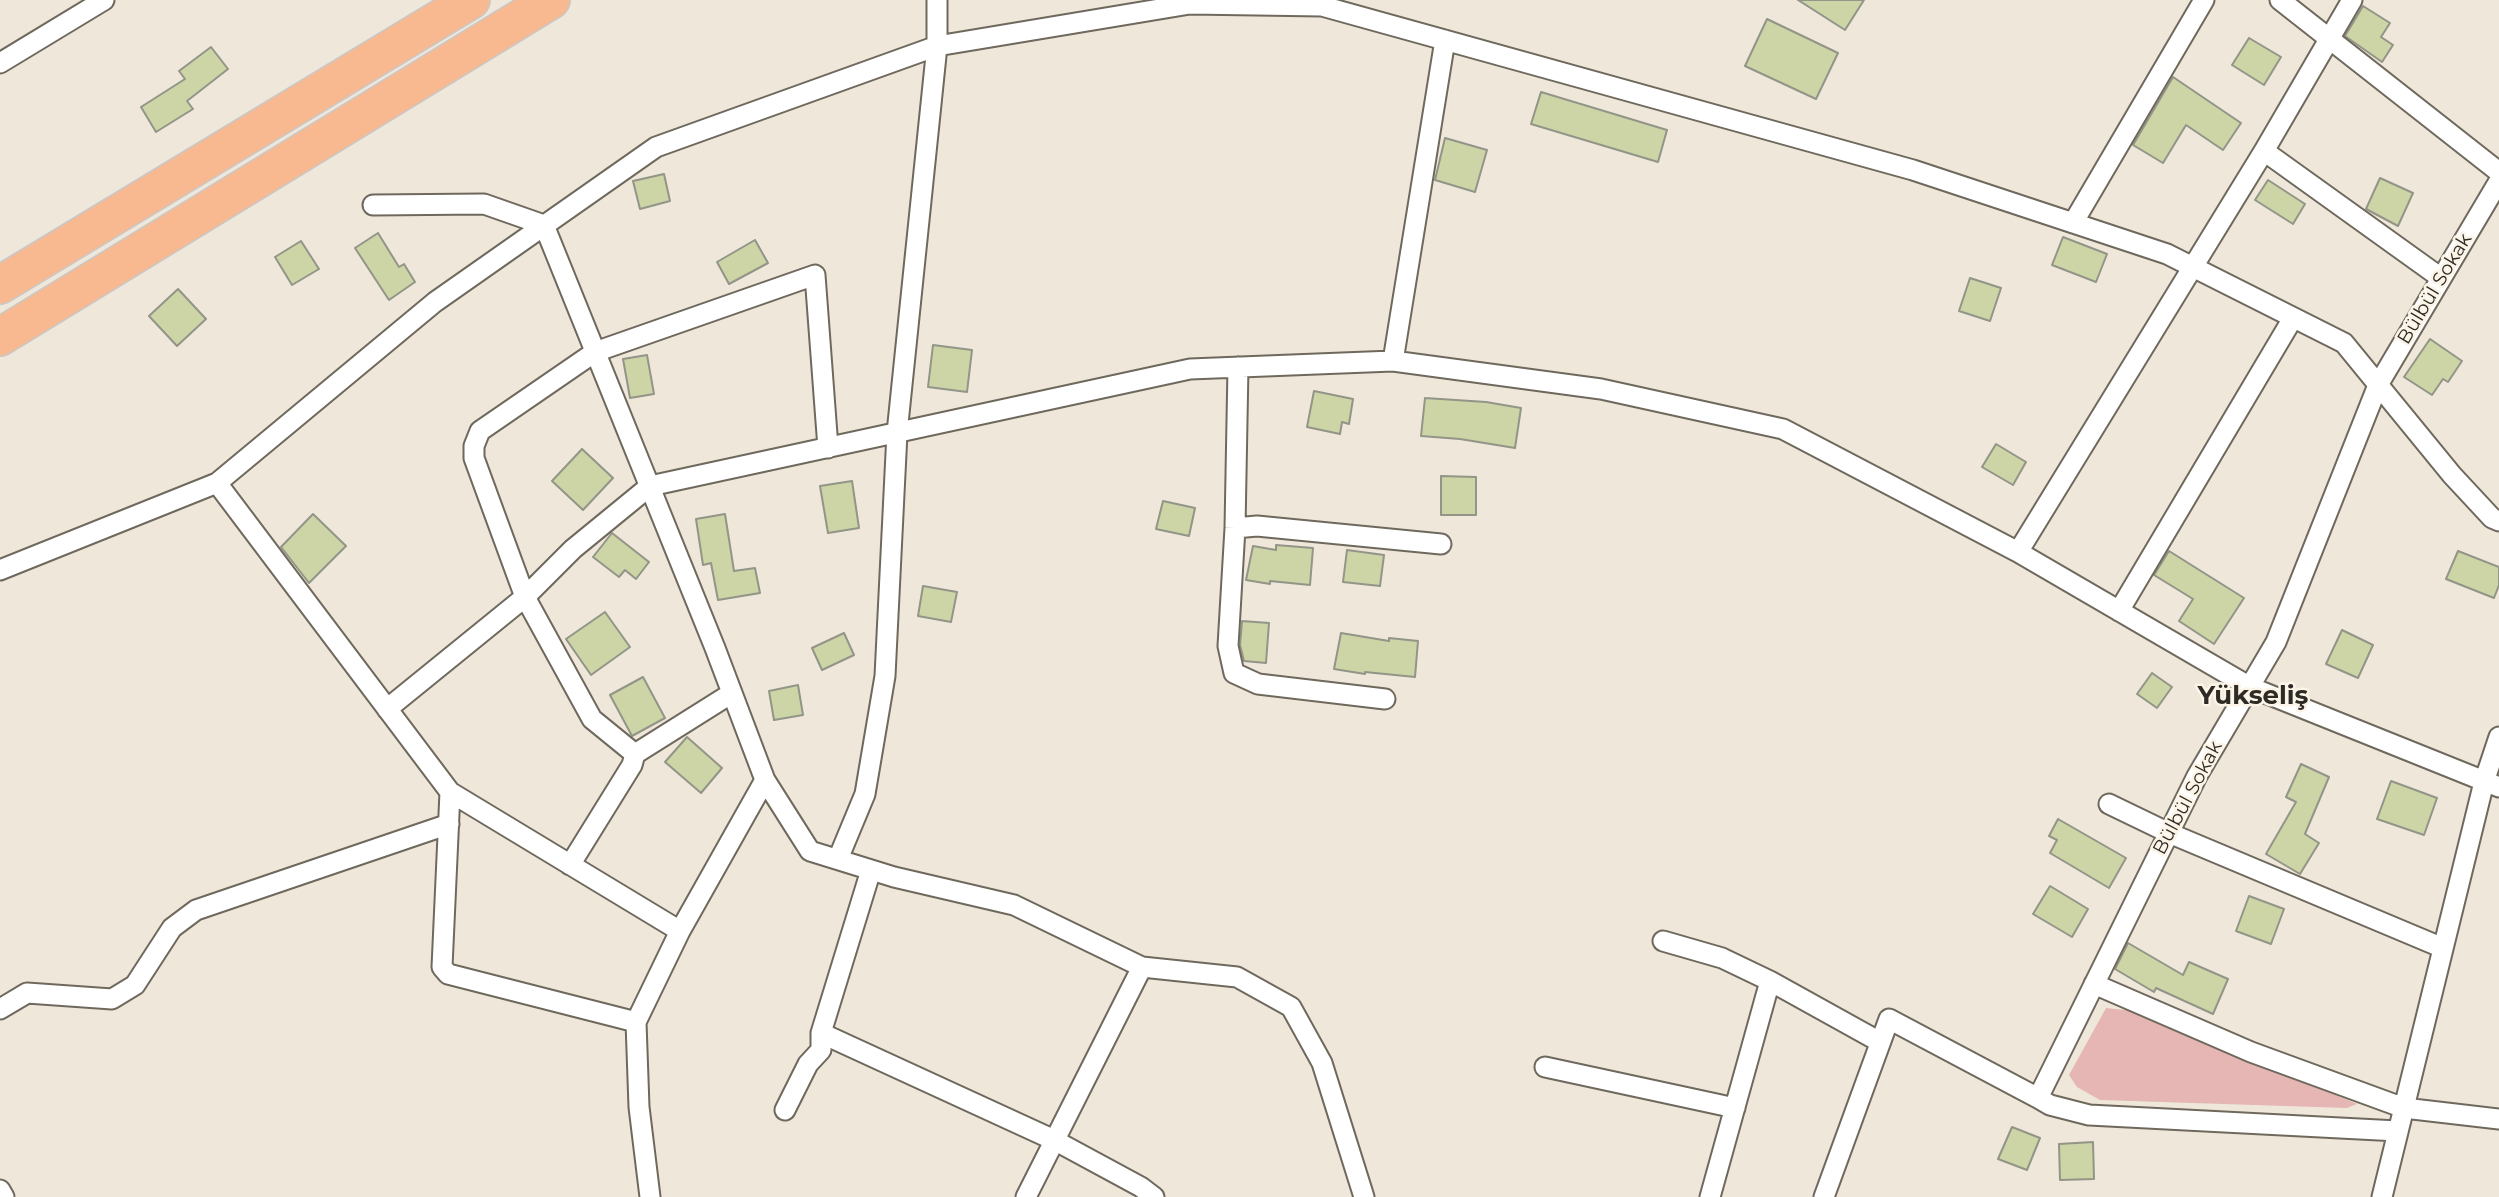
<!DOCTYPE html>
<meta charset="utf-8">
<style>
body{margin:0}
canvas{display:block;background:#eee7da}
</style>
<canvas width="2499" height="1197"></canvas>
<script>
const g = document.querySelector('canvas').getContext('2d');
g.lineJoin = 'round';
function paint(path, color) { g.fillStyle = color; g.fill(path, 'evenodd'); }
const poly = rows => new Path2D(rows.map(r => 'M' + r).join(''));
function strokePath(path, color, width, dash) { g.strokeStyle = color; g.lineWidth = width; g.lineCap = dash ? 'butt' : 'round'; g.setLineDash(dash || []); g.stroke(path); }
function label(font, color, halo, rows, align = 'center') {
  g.font = font + ' Montserrat,sans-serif'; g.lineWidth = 5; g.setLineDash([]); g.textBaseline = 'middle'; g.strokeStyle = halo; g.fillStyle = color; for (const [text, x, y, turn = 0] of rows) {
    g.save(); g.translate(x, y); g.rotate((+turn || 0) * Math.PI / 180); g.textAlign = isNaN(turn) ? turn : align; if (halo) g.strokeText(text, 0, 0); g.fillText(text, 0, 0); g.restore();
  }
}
paint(poly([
 [2106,1008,2134,1011,2357,1104,2347,1108,2100,1100,2077,1087,2069,1075]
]), '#e5b6b3');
const building = poly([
 [1798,0,1864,0,1845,30,1798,0],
 [2363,6,2390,23,2381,37,2393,45,2382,62,2345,36,2363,6],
 [1767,19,1838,53,1816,99,1745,66,1767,19],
 [2249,38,2281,57,2264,85,2232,65,2249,38],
 [211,47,228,69,187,101,193,109,156,132,141,107,185,79,179,71,211,47],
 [2173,77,2241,123,2223,150,2186,125,2163,163,2133,145,2173,77],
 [1541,92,1667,130,1658,162,1531,124,1541,92],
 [1445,138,1487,150,1475,192,1435,180,1445,138],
 [664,174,670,201,640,209,633,181,664,174],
 [2380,178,2413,193,2398,226,2366,209,2380,178],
 [2268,180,2305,204,2293,224,2255,200,2268,180],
 [378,233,399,267,404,264,415,282,389,300,355,248,378,233],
 [2063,237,2107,254,2096,282,2052,265,2063,237],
 [755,240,768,263,729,284,717,262,755,240],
 [301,241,319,269,292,285,275,257,301,241],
 [1970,278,2001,288,1990,321,1959,311,1970,278],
 [178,289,206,319,177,346,149,316,178,289],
 [2430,339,2462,361,2448,382,2443,379,2432,395,2404,377,2430,339],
 [933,345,972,350,967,392,928,387,933,345],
 [647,355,654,394,630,398,623,359,647,355],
 [1314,391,1353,399,1349,424,1342,422,1340,434,1307,427,1314,391],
 [1425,398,1486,402,1521,408,1515,448,1460,439,1421,436,1425,398],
 [1996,444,2026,462,2013,485,1982,467,1996,444],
 [582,449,613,478,583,510,552,481,582,449],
 [1441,476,1476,477,1476,515,1441,515,1441,476],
 [852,481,859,528,828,533,820,486,852,481],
 [1163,501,1195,508,1189,536,1156,529,1163,501],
 [313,514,346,546,309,583,281,547,313,514],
 [725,514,734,571,755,568,760,593,718,600,711,563,703,565,696,519,725,514],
 [612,533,649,562,636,579,625,570,619,577,593,557,612,533],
 [1276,545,1313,548,1310,585,1270,581,1270,584,1246,580,1253,546,1276,550,1276,545],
 [1347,550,1384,555,1380,586,1343,582,1347,550],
 [2169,551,2244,598,2214,644,2179,621,2193,599,2154,575,2169,551],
 [2458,551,2499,567,2499,585,2494,598,2446,579,2458,551],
 [923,586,957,592,951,622,918,616,923,586],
 [605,612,630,647,591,675,566,639,605,612],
 [1242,621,1269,623,1266,663,1244,661,1240,645,1242,621],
 [2342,630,2373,645,2358,678,2326,664,2342,630],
 [844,633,854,655,822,670,812,648,844,633],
 [1341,633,1389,641,1389,638,1418,641,1415,677,1365,672,1365,674,1334,669,1341,633],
 [2152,673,2172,687,2157,708,2137,694,2152,673],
 [643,677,665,718,632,736,610,695,643,677],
 [798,685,803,715,774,720,769,691,798,685],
 [687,737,722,768,701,793,665,762,687,737],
 [2301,764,2329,777,2305,834,2319,843,2300,874,2266,854,2296,802,2286,797,2301,764],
 [2391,781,2437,798,2424,835,2377,819,2391,781],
 [2058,819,2126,858,2109,888,2050,853,2057,840,2049,836,2058,819],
 [2050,886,2088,909,2072,937,2033,914,2050,886],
 [2249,896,2284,909,2271,944,2236,931,2249,896],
 [2128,943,2183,975,2189,962,2228,979,2213,1014,2156,988,2154,992,2115,969,2128,943],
 [2012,1127,2040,1138,2027,1170,1998,1159,2012,1127],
 [2093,1142,2094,1179,2060,1180,2059,1144,2093,1142]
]);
paint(building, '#cdd5a7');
strokePath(building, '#929587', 2);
const street = poly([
 [2280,0,2499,172],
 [0,63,104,0],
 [2264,151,2441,278],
 [373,205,484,204,544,225,715,648,765,780,810,851,894,877,1014,905,1142,967,1237,977,1291,1007,1322,1063,1364,1197],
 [2073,223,2204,0],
 [1393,361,1445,40],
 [1238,367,1235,528,1228,646,1234,673,1258,684,1385,699],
 [217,483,450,792,680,931],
 [1235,528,1257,526,1441,544],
 [2018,552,2264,151,2352,0],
 [0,570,217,483,435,302,656,147,937,46,1190,4,1322,6,1913,170,2167,254,2344,343,2452,475,2492,518,2499,521],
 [2119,611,2293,318],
 [387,709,525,597,573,549,650,486,1190,369,1393,361,1601,389,1783,429,2018,552,2250,687,2499,787],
 [635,754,592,719,525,597,474,458,474,446,480,431,595,352,815,275,828,448],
 [450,792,442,967,448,974,636,1022],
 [2109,804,2169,833,2443,948],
 [838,859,865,794,885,676,897,433,937,46,937,0],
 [570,865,632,765,635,754,732,693],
 [871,870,821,1033,1054,1140,1141,1187,1154,1197],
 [1663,941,1722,958,1770,981,1880,1042],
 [2094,984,2251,1052,2404,1108,2499,1119],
 [0,1009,27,993,112,999,135,985,172,928,196,910,449,824],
 [1545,1067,1735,1108],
 [2038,1098,2050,1105,2089,1115,2398,1131],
 [785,1110,808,1064,821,1050,821,1033],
 [0,1190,4,1197],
 [650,1197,639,1107,636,1022,680,931,765,780],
 [1026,1197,1142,967],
 [1710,1197,1770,981],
 [1824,1197,1889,1019,2038,1098,2197,776,2276,642,2378,385,2499,181],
 [2382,1197,2484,782,2499,737]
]);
const highway = poly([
 [0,285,471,0],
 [0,337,551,0]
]);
strokePath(street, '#6f695d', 23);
strokePath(highway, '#c9c8c7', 40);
strokePath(street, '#fff', 19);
strokePath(highway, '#f8b991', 37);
label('19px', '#2e2b26', '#fbf4e7', [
 ["Bülbül Sokak",2435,289,-59],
 ["Bülbül Sokak",2188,798,-62]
]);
label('bold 26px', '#2e2b26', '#fbf4e7', [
 ["Yükseliş",2253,696]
]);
</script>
